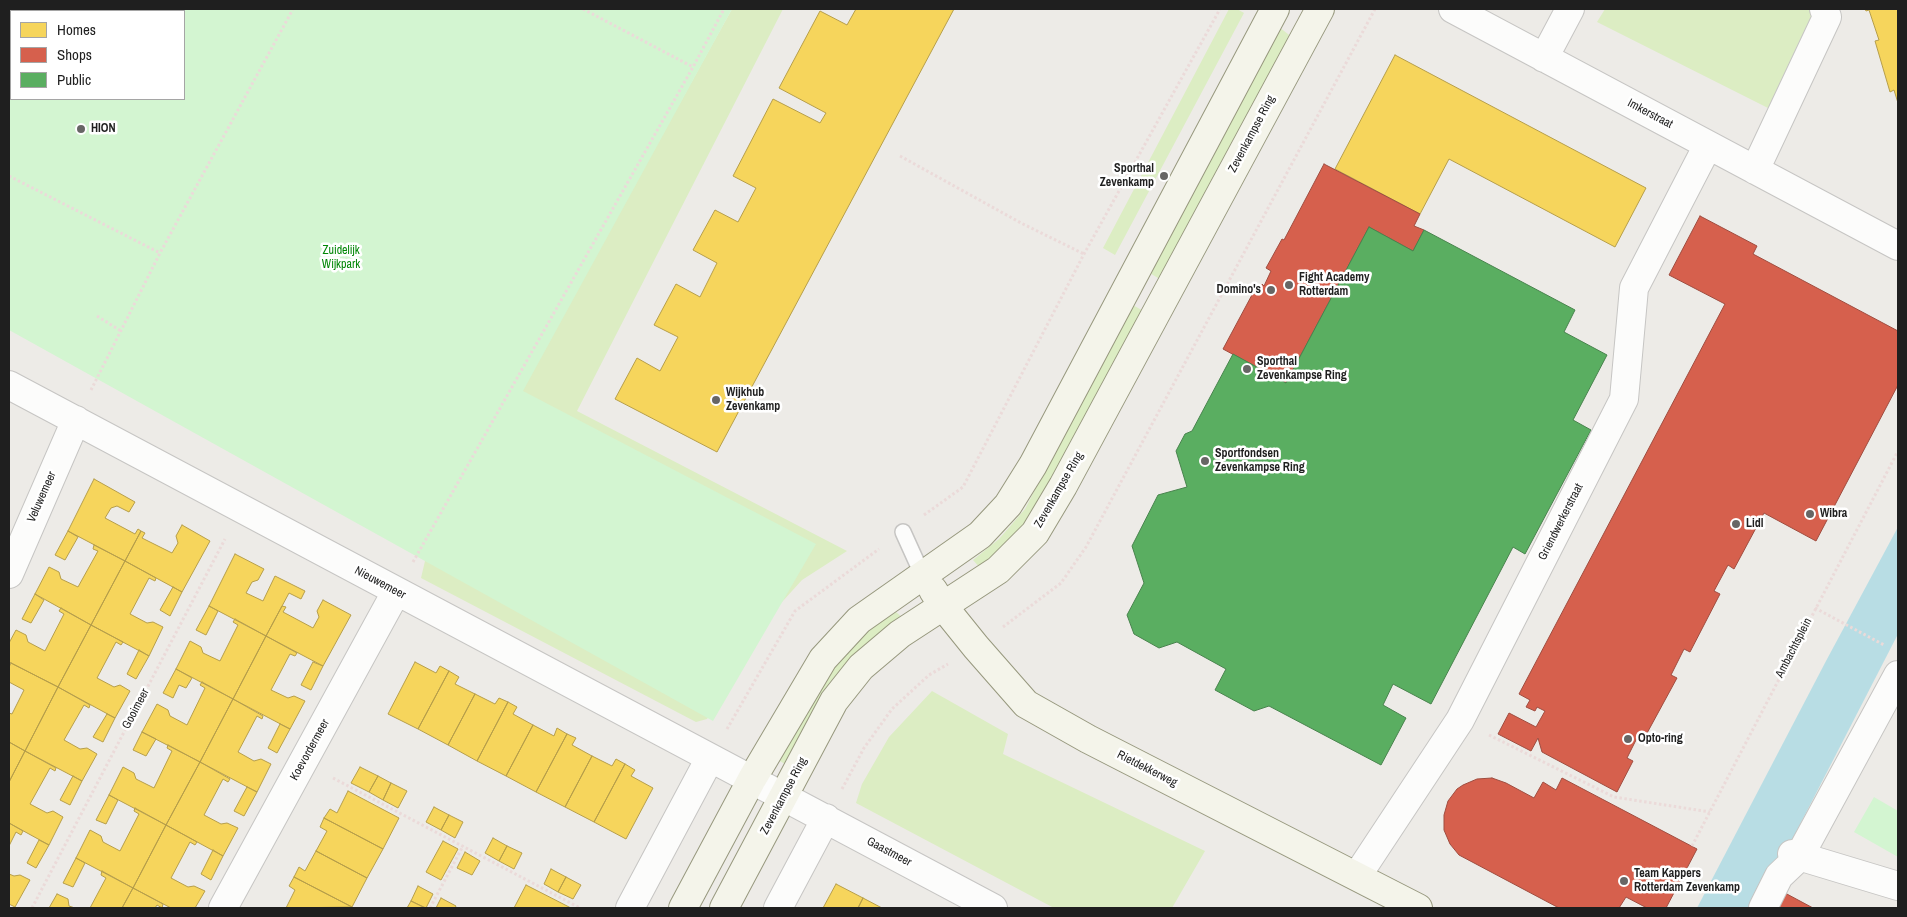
<!DOCTYPE html>
<style>
body{margin:0}
#map{position:relative;width:1907px;height:917px;overflow:hidden;background:#edebe7;font-family:"Archivo Narrow",sans-serif}
canvas{display:block}
.frame{position:absolute;inset:0;border:10px solid #1f1f1f;pointer-events:none}
.legend{position:absolute;left:10px;top:10px;width:175px;height:90px;box-sizing:border-box;background:#fff;border:1px solid #a5a5a5;margin:0;padding:6px 9px;list-style:none;font-size:15px;color:#1f1f1f}
.legend li{display:flex;align-items:center;gap:10px;height:25px}
.legend b{width:25px;border:1px solid #a5a5a5}
</style>
<div id="map">
<canvas width="1907" height="917"></canvas>
<div class="frame"></div>
<ul class="legend">
<li><b style="height:14px;background:#f6d55c"></b>Homes</li>
<li><b style="height:14px;background:#d6604d"></b>Shops</li>
<li><b style="height:14px;background:#5aae61"></b>Public</li>
</ul>
</div>
<script>
const g = document.querySelector('canvas').getContext('2d');
g.lineJoin = 'round';
function paint(path, color) { g.fillStyle = color; g.fill(path, 'evenodd'); }
const poly = rows => new Path2D(rows.map(r => 'M' + r).join(''));
function strokePath(path, color, width, dash) { g.strokeStyle = color; g.lineWidth = width; g.lineCap = dash ? 'butt' : 'round'; g.setLineDash(dash || []); g.stroke(path); }
function label(font, color, halo, rows, align = 'center') {
  g.font = font + ' "Archivo Narrow",sans-serif'; g.lineWidth = 5; g.setLineDash([]); g.textBaseline = 'middle'; g.strokeStyle = halo; g.fillStyle = color; for (const [text, x, y, turn = 0] of rows) {
    g.save(); g.translate(x, y); g.rotate((+turn || 0) * Math.PI / 180); g.textAlign = isNaN(turn) ? turn : align; if (halo) g.strokeText(text, 0, 0); g.fillText(text, 0, 0); g.restore();
  }
}
paint(poly([
 [732,9,783,9,577,411,847,551,802,580,762,624,707,719,696,722,421,578,425,561],
 [1229,9,1237,9,1244,13,1115,255,1103,248],
 [1605,9,1815,9,1818,21,1770,109,1597,22],
 [1279,27,1293,38,1163,281,1148,272],
 [1131,304,1147,313,1027,530,981,569,973,560,999,539,1025,509],
 [896,612,903,618,864,645,830,682,785,764,778,760,838,657,871,628],
 [932,691,1008,734,1003,754,1205,851,1172,908,1054,908,856,803,862,784,889,737]
]), '#dcedc3');
paint(poly([
 [9,9,732,9,523,391,816,544,713,721,9,330],
 [11,11,184,11,184,99,11,99],
 [1874,797,1898,811,1898,857,1854,832]
]), '#d3f5d1');
paint(poly([
 [1898,527,1898,634,1757,908,1697,908,1826,661]
]), '#b8dde4');
const homes = poly([
 [856,9,954,9,717,452,615,399,637,358,660,371,678,337,654,325,676,284,700,297,717,263,693,250,715,210,738,222,756,188,733,176,773,99,820,123,826,113,779,88,820,11,847,25,856,9],
 [1865,9,1898,9,1898,103,1894,90,1890,92,1875,41,1879,40,1869,10,1866,11,1865,9],
 [1395,55,1646,188,1615,247,1449,159,1420,214,1335,169,1395,55],
 [94,479,135,502,129,512,117,506,111,508,105,518,135,534,138,529,141,531,125,561,68,531,94,479],
 [182,525,210,541,182,592,125,561,141,531,145,533,142,538,172,553,178,543,176,536,182,525],
 [68,531,78,537,65,560,55,555,68,531],
 [94,545,125,561,91,625,35,594,49,567,59,572,61,579,78,587,98,551,93,549,94,545],
 [235,554,264,569,258,580,252,582,246,593,263,601,275,576,305,591,301,599,289,593,266,636,209,606,235,554],
 [125,561,156,578,155,581,149,578,130,614,147,623,153,622,163,627,149,656,91,625,125,561],
 [173,587,182,592,170,616,160,610,173,587],
 [35,594,44,600,31,623,22,619,35,594],
 [323,600,351,615,323,666,266,636,282,606,286,607,283,612,313,628,319,617,317,611,323,600],
 [209,606,218,611,206,635,196,630,209,606],
 [61,608,91,625,58,687,9,662,9,643,16,630,26,635,28,642,45,651,64,614,59,611,61,608],
 [235,619,266,636,233,699,176,669,190,641,201,647,203,653,220,661,238,625,233,622,235,619],
 [91,625,123,642,121,645,116,642,97,678,114,687,120,685,130,691,115,718,58,687,91,625],
 [266,636,297,653,295,656,290,654,271,690,288,698,294,696,305,701,290,729,233,699,266,636],
 [139,650,149,656,136,679,127,674,139,650],
 [313,662,323,666,311,690,301,685,313,662],
 [415,662,436,673,440,666,449,671,418,729,388,714,415,662],
 [11,663,58,687,25,751,9,742,9,713,12,714,24,690,9,682,9,667,11,663],
 [176,669,192,678,186,688,179,685,173,698,163,693,176,669],
 [449,671,459,677,455,684,475,694,448,745,418,729,449,671],
 [202,682,233,699,200,762,142,732,157,704,168,710,170,716,187,725,205,688,200,685,202,682],
 [58,687,90,705,89,708,84,705,64,740,80,749,87,748,97,754,82,781,25,751,58,687],
 [475,694,495,704,499,698,508,702,477,761,448,745,475,694],
 [233,699,263,716,262,719,257,716,238,752,254,761,261,759,271,764,257,792,200,762,233,699],
 [508,702,517,707,513,714,533,725,506,776,477,761,508,702],
 [107,714,115,718,103,742,93,737,107,714],
 [280,724,290,729,277,753,268,748,280,724],
 [533,725,554,736,557,728,567,734,536,792,506,776,533,725],
 [142,732,156,739,146,756,133,750,142,732],
 [567,734,576,738,572,745,592,756,565,807,536,792,567,734],
 [9,742,25,751,9,782,9,742],
 [168,745,200,762,166,825,109,795,123,767,134,773,136,779,154,788,172,751,167,748,168,745],
 [25,751,56,768,55,771,50,768,30,804,47,813,53,811,63,817,49,845,9,823,9,782,25,751],
 [592,756,612,766,616,759,625,764,594,822,565,807,592,756],
 [200,762,230,779,228,782,223,779,204,815,221,824,227,823,238,828,223,856,166,825,200,762],
 [625,764,635,770,631,776,653,788,626,839,594,822,625,764],
 [360,767,378,776,369,792,351,783,360,767],
 [73,776,82,781,70,805,60,800,73,776],
 [378,776,391,783,383,800,369,792,378,776],
 [391,783,407,791,398,808,383,800,391,783],
 [247,787,257,792,244,816,234,811,247,787],
 [348,791,399,818,383,849,324,818,330,809,337,813,348,791],
 [109,795,118,800,106,824,96,820,109,795],
 [434,807,449,815,441,830,426,822,434,807],
 [135,808,166,825,133,888,76,858,90,830,101,836,103,842,120,851,139,814,134,811,135,808],
 [449,815,463,822,455,838,441,830,449,815],
 [324,818,383,849,367,878,316,851,327,831,320,827,324,818],
 [9,823,23,831,21,835,16,832,9,846,9,823],
 [166,825,197,842,195,845,190,842,171,878,188,887,194,886,205,891,195,908,171,908,133,888,166,825],
 [493,838,507,846,499,861,485,853,493,838],
 [39,840,49,845,36,868,27,863,39,840],
 [443,841,458,849,441,880,426,872,443,841],
 [507,846,522,853,514,869,499,861,507,846],
 [213,850,223,856,211,880,201,874,213,850],
 [316,851,367,878,352,907,294,877,299,867,305,871,316,851],
 [465,852,480,861,472,875,457,868,465,852],
 [76,858,85,863,73,887,63,883,76,858],
 [551,869,566,877,558,892,544,884,551,869],
 [102,871,133,888,122,908,90,908,106,878,101,875,102,871],
 [9,874,14,876,20,875,30,880,15,907,9,904,9,874],
 [294,877,352,907,286,908,295,890,289,886,294,877],
 [566,877,581,885,573,899,558,892,566,877],
 [836,884,863,898,858,908,823,908,836,884],
 [526,885,571,908,514,908,526,885],
 [418,886,433,894,426,908,411,901,418,886],
 [133,888,163,904,162,908,157,905,155,908,122,908,133,888],
 [57,894,68,899,69,906,75,908,49,908,57,894],
 [441,898,456,906,455,908,436,908,441,898],
 [863,898,882,908,858,908,863,898],
 [411,901,425,908,407,908,411,901]
]);
paint(homes, '#f6d55c');
strokePath(homes, '#b69e4a', 1);
const shops = poly([
 [1324,164,1420,214,1414,226,1424,230,1413,251,1369,227,1286,383,1223,349,1253,293,1258,295,1262,287,1262,284,1264,286,1271,271,1266,268,1282,239,1284,240,1324,164],
 [1700,216,1757,246,1753,254,1898,331,1898,385,1816,541,1764,513,1734,569,1728,565,1714,591,1720,594,1690,652,1684,649,1671,675,1677,678,1646,735,1640,732,1627,758,1633,761,1617,792,1542,752,1538,738,1531,751,1498,734,1509,713,1536,727,1545,711,1537,707,1535,711,1526,707,1530,700,1519,694,1725,304,1669,275,1700,216],
 [1492,778,1506,783,1534,798,1543,782,1556,790,1562,778,1697,849,1666,908,1647,908,1626,897,1619,908,1559,908,1459,855,1450,844,1444,830,1444,815,1448,801,1457,789,1463,785,1477,779,1492,778],
 [1785,893,1813,908,1777,908,1785,893]
]);
paint(shops, '#d6604d');
strokePath(shops, '#9f4c3f', 1);
const public = poly([
 [1369,227,1413,251,1424,230,1575,310,1564,332,1607,355,1573,420,1591,430,1525,554,1513,547,1431,704,1393,684,1383,705,1406,718,1381,765,1269,706,1254,711,1215,690,1226,669,1177,642,1159,648,1134,634,1127,615,1144,583,1132,546,1158,495,1187,487,1176,451,1185,434,1192,431,1233,354,1286,383,1369,227]
]);
paint(public, '#5aae61');
strokePath(public, '#48834d', 1);
const lane = poly([
 [903,532,922,574]
]);
const street = poly([
 [1453,9,1898,246],
 [1544,58,1570,9],
 [1755,170,1827,17,1824,9],
 [9,385,993,908],
 [9,574,76,420],
 [1792,854,1898,886],
 [1357,876,1460,720,1624,399,1634,288,1708,145],
 [223,908,396,592],
 [630,908,710,758],
 [778,908,826,818],
 [1763,908,1779,876,1799,857,1898,675]
]);
const secondary = poly([
 [933,590,943,606,976,647,1026,704,1088,739,1418,908],
 [683,908,752,779,823,659,859,620,980,535,1008,505,1033,465,1275,9],
 [724,908,834,701,861,667,900,634,998,570,1035,533,1063,486,1320,9]
]);
strokePath(lane, '#c6c5c3', 18);
strokePath(street, '#c6c5c3', 30);
strokePath(secondary, '#97987e', 30);
strokePath(poly([
 [583,9,693,67],
 [900,156,1021,223,1084,254],
 [9,176,160,253],
 [97,316,121,331],
 [91,390,160,253,293,9],
 [924,515,963,487,1084,254,1220,9],
 [413,562,693,67,724,9],
 [1815,608,1884,645],
 [1003,627,1061,583,1086,547,1375,9],
 [727,729,795,611,879,549],
 [1489,735,1614,797,1710,812],
 [333,778,580,908],
 [842,789,864,748,892,709,929,675,948,664],
 [1692,846,1898,451],
 [32,908,225,539],
 [430,908,463,846]
]), '#ebdad9', 3, [2.5, 2.5]);
strokePath(lane, '#fcfcfb', 15);
strokePath(street, '#fcfcfb', 28);
strokePath(secondary, '#f4f4ea', 28);
for (const [x, y, r, color] of [
 [81,129,5,"#676665"],
 [1164,176,5,"#676665"],
 [1289,285,5,"#676665"],
 [1271,290,5,"#676665"],
 [1247,369,5,"#676665"],
 [716,400,5,"#676665"],
 [1205,461,5,"#676665"],
 [1810,514,5,"#676665"],
 [1736,524,5,"#676665"],
 [1628,739,5,"#676665"],
 [1624,881,5,"#676665"]
]) { const dot = new Path2D(); dot.arc(x, y, r, 0, 2 * Math.PI); g.fillStyle = color; g.fill(dot); strokePath(dot, '#fff', 2); }
label('12px', '#1f1f1f', '#fff', [
 ["Imkerstraat",1650,114,28],
 ["Zevenkampse Ring",1252,134,-62],
 ["Zevenkampse Ring",1059,490,-60],
 ["Veluwemeer",42,497,-66],
 ["Griendwerkerstraat",1561,522,-63],
 ["Nieuwemeer",380,583,28],
 ["Ambachtsplein",1794,648,-63],
 ["Gooimeer",136,709,-62],
 ["Koevordermeer",310,750,-61],
 ["Rietdekkerweg",1147,769,27],
 ["Zevenkampse Ring",784,796,-62],
 ["Gaastmeer",889,852,28]
]);
label('bold 12px', '#1f1f1f', '#fff', [
 ["HION",91,129],
 ["Sporthal",1154,169,"right"],
 ["Zevenkamp",1154,183,"right"],
 ["Fight Academy",1299,278],
 ["Rotterdam",1299,292],
 ["Domino's",1261,290,"right"],
 ["Sporthal",1257,362],
 ["Zevenkampse Ring",1257,376],
 ["Wijkhub",726,393],
 ["Zevenkamp",726,407],
 ["Sportfondsen",1215,454],
 ["Zevenkampse Ring",1215,468],
 ["Wibra",1820,514],
 ["Lidl",1746,524],
 ["Opto-ring",1638,739],
 ["Team Kappers",1634,874],
 ["Rotterdam Zevenkamp",1634,888]
], 'left');
label('12px', '#028706', '#fff', [
 ["Zuidelijk",341,251],
 ["Wijkpark",341,265]
]);
</script>
